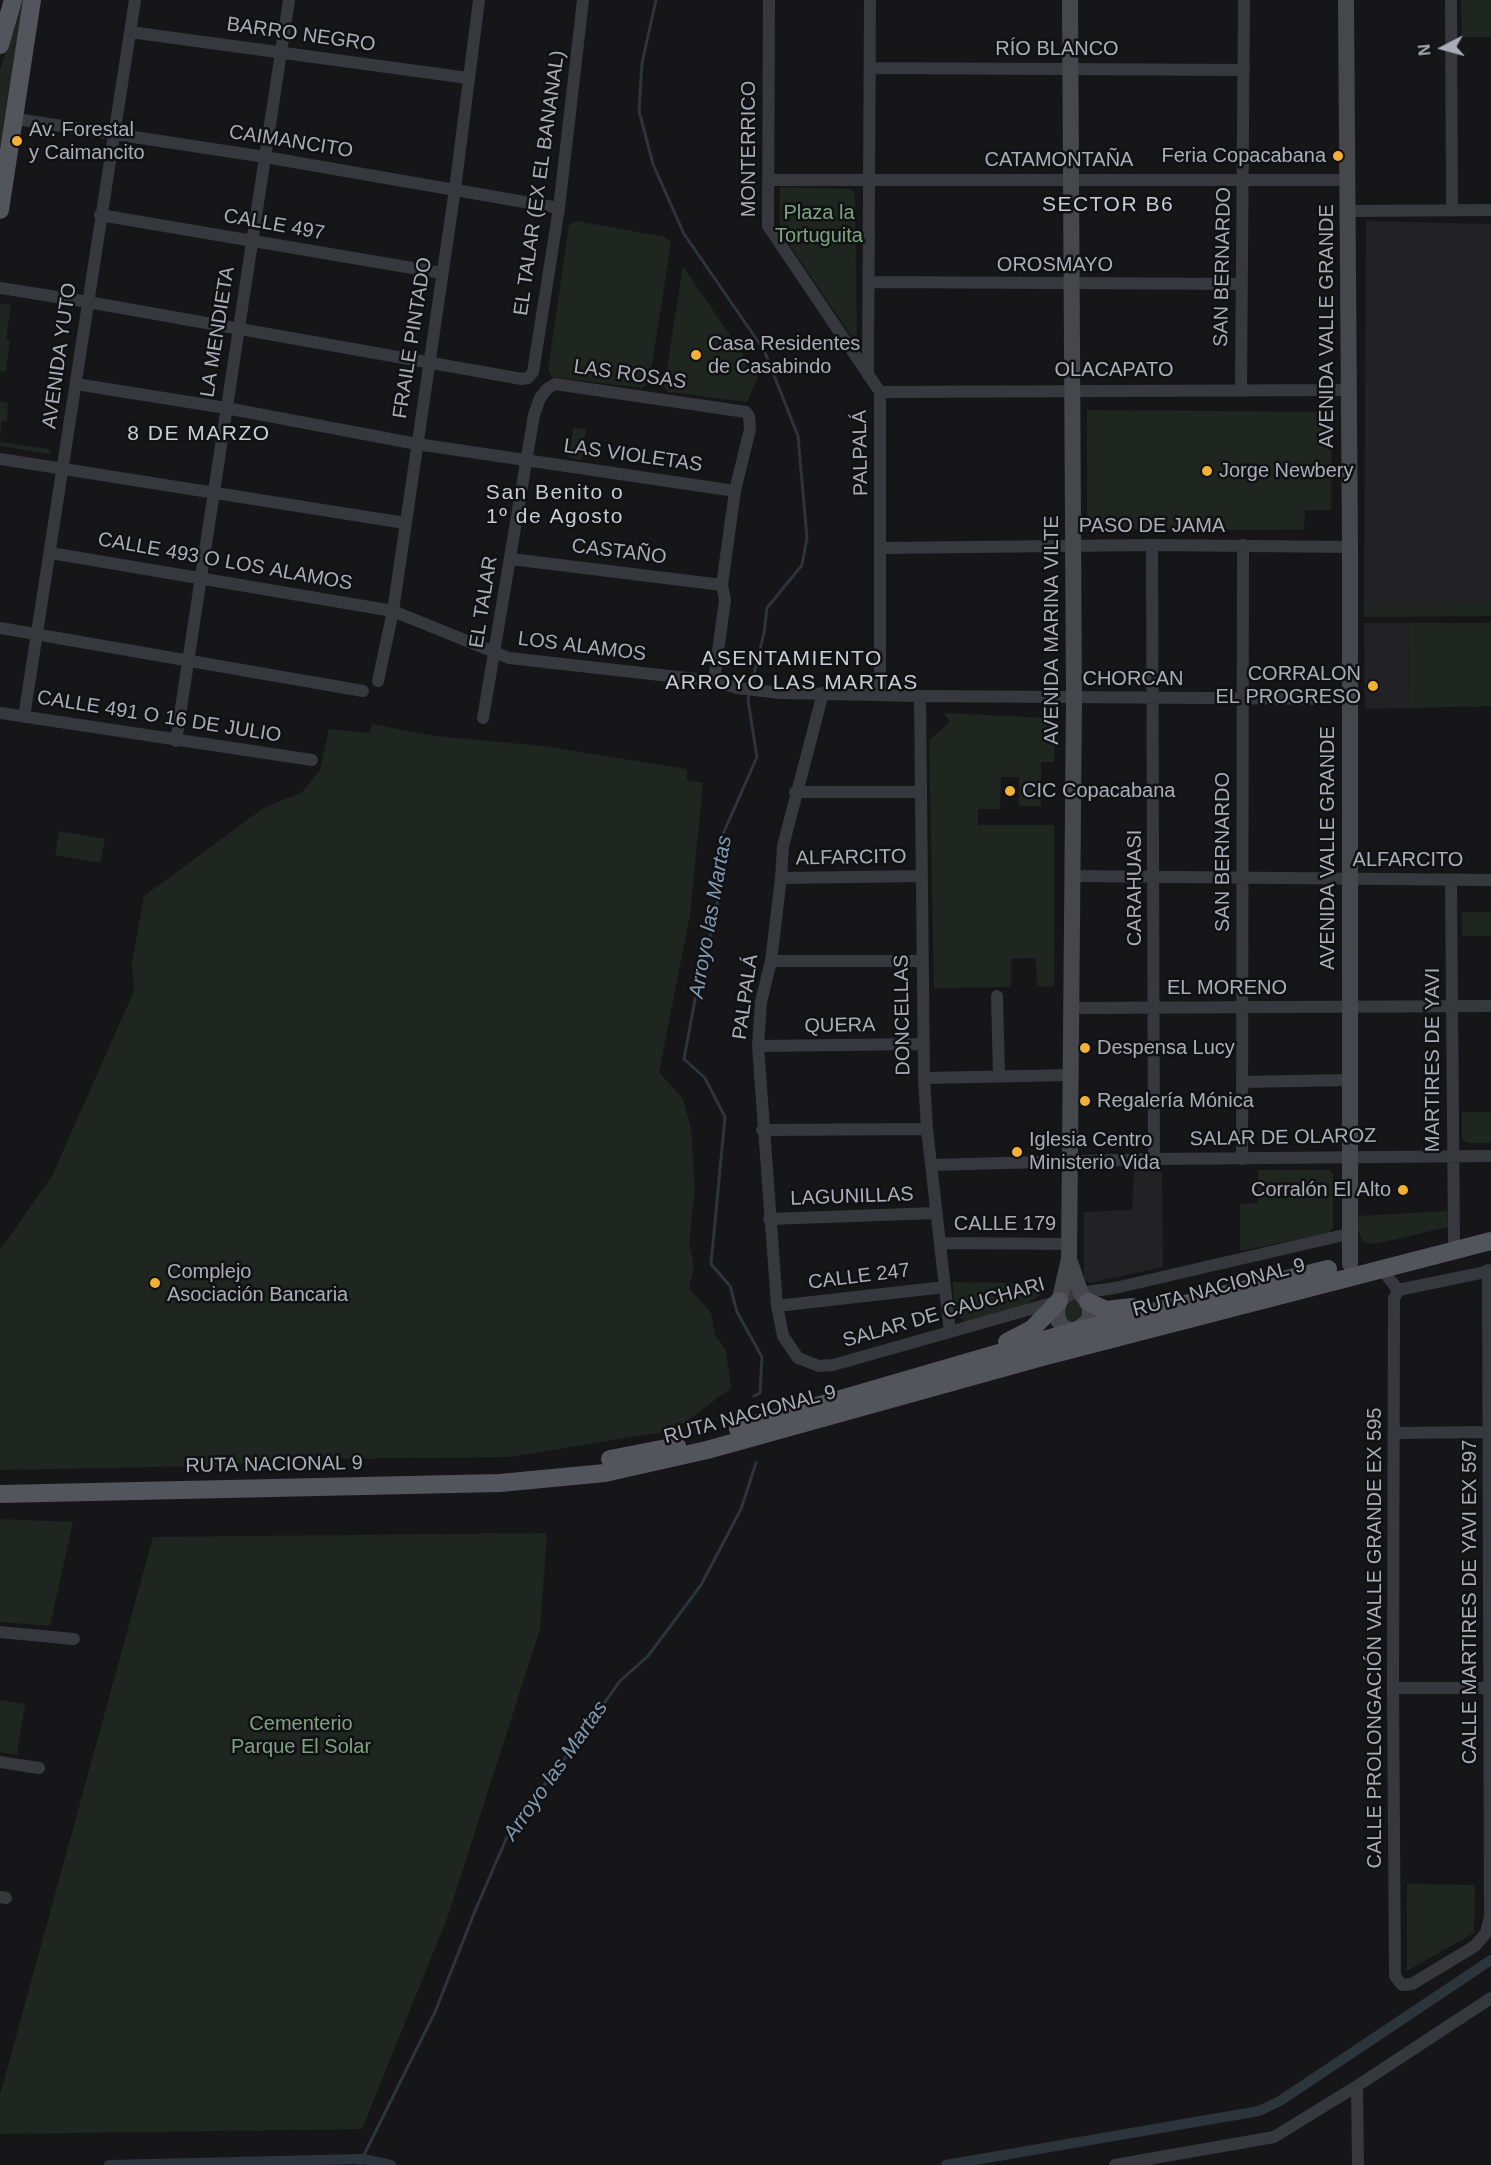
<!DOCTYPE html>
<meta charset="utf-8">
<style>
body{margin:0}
#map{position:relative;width:1491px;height:2165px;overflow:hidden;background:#161618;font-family:Helvetica,sans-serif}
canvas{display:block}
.north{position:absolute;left:1413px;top:18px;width:60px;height:60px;-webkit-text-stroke:4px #111113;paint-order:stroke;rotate:264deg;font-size:16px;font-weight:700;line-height:24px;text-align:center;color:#a8adb8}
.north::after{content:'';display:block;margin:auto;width:21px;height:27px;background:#a8adb8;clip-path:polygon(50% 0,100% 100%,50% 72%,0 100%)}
</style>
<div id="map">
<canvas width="1491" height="2165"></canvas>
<div class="north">N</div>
</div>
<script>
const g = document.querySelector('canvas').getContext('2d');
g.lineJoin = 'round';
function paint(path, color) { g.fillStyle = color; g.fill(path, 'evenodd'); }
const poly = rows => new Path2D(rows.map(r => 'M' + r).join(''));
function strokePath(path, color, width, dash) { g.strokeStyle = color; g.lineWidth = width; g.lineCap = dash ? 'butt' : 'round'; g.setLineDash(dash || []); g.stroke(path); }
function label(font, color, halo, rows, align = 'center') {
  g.font = font + ' Helvetica,sans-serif'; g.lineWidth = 5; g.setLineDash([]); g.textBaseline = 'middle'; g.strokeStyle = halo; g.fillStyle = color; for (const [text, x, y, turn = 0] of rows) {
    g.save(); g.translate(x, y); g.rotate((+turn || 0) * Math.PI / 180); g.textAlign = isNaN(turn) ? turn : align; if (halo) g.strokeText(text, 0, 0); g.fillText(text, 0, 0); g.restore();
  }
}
paint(poly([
 [1366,221,1491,224,1491,605,1364,606],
 [1364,623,1409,623,1410,708,1365,709],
 [1134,1170,1162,1170,1163,1267,1089,1283,1084,1279,1084,1212,1132,1210]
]), '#222225');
paint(poly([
 [20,0,25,0,0,164,0,71],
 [1461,0,1491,0,1491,37,1462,37],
 [780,187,851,189,855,194,857,340,855,341,780,231],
 [577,221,665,237,671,243,649,383,642,388,552,377,548,369,569,225],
 [683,266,758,377,747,402,668,392,664,387],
 [0,303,11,305,6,340,10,341,6,371,0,371],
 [0,401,8,403,7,421,2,421,0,439],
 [1087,410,1332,412,1331,510,1305,510,1304,530,1087,529],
 [573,428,586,429,582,460,569,458],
 [0,442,50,449,50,454,0,446],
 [1491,605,1491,616,1364,617,1364,606],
 [1409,623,1491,623,1491,706,1410,708],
 [944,713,1048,718,1055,726,1054,762,1041,762,1041,806,1019,806,1019,777,1001,777,1000,809,978,809,978,825,1054,825,1054,986,1037,987,1036,958,1011,959,1011,987,934,988,929,740,950,722],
 [372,724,435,736,543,746,687,769,687,780,703,783,690,915,659,1072,683,1099,691,1128,695,1189,689,1242,694,1266,689,1288,711,1313,715,1335,726,1351,731,1388,675,1430,510,1457,302,1459,206,1466,0,1470,0,1250,52,1176,134,991,132,963,144,896,265,807,301,793,320,770,329,729,369,733],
 [59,831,105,839,100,863,55,855],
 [1462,912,1491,912,1491,936,1462,936],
 [1462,1112,1491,1112,1491,1143,1467,1143,1462,1139],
 [1258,1170,1329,1170,1333,1174,1333,1228,1329,1233,1240,1251,1240,1204,1258,1203],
 [1447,1211,1448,1227,1375,1244,1363,1242,1357,1228,1359,1216],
 [953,1282,1005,1283,1044,1285,1040,1295,1027,1304,967,1322,958,1317,954,1308],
 [1074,1300,1081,1302,1083,1320,1068,1323,1062,1309,1066,1303],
 [0,1519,73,1522,50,1626,0,1622],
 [547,1533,540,1629,448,1916,362,2129,0,2134,0,2095,153,1537],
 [0,1700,25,1704,17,1755,0,1752],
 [1407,1884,1475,1885,1474,1933,1407,1971]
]), '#1e261f');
strokePath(poly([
 [656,0,642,63,639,111,653,164,684,234,764,350,798,436,807,538,802,565,767,608,764,633,751,686],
 [749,693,748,700,757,757,723,834,717,909,699,978,684,1059,705,1078,725,1117,711,1264,730,1286,737,1312,762,1357,760,1393,754,1396],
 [359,2165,435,2012,475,1911,510,1830,571,1750,620,1681,648,1656,701,1585,741,1509,756,1463]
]), '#2c353c', 3);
strokePath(poly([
 [109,2165,363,2159,391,2165],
 [946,2165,1259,2111,1280,2101,1491,1960]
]), '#2c353c', 10);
strokePath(poly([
 [769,0,768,226,880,392,880,694],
 [1451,0,1452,211],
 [130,32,468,78],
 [870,68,1244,70],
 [16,119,265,157,559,208],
 [770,180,1348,180],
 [1348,211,1491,210],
 [100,215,442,273],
 [869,282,1242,284],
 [0,288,88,302,522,379,528,378,533,372,559,208,583,0],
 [868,375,870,0],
 [76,384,226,408,417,444,735,491],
 [1241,390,1244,0],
 [880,392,1348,390],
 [0,459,405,523],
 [1152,545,1154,1159],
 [882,548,1152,545,1350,547],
 [51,553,393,611,509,658,714,681,737,688,780,693,920,696,1349,699],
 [511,559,722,585],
 [0,628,363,691],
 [378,681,393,611,455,189,479,0],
 [823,693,783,846,781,878,771,961,761,1002,758,1046,777,1306,783,1336,798,1358,819,1366,833,1365,1059,1301,1072,1294,1115,1288,1348,1234],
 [920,696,924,1078,927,1129,950,1332],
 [0,713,312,760],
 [24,717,135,0],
 [483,718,534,415,540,398,547,389,555,384,746,412,749,416,750,429,735,491,722,585,725,600,714,681],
 [176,741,289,0],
 [795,792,920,792],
 [1072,876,1491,880],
 [781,878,922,876],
 [1451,880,1454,1241],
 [771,961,922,961],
 [997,996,999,1076],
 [1072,1008,1491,1006],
 [758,1046,923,1044],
 [924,1078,1071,1075],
 [1242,1082,1348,1080],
 [762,1130,927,1129],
 [1242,1159,1243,545],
 [931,1165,1154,1159,1491,1156],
 [769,1219,937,1213],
 [940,1243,1070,1244],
 [1381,1268,1398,1290,1491,1271],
 [1398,1290,1394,1299,1393,1688,1395,1976,1402,1985,1412,1984,1475,1946,1486,1933,1490,1916,1488,1270],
 [777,1306,945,1287],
 [1395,1433,1489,1432],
 [0,1632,74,1639],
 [1393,1688,1488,1688],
 [0,1762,39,1768],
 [0,1897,6,1898],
 [1115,2165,1274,2137,1357,2086],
 [1358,2165,1357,2086,1491,1998]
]), '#37383d', 12);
strokePath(poly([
 [1346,0,1350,547,1350,1264],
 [1069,1259,1081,1294,1088,1302,1090,1309,1090,1317,1086,1323,1075,1331,1064,1328,1058,1320,1057,1311,1069,1259,1074,698,1070,0]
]), '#45474d', 16);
strokePath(poly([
 [0,45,13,0],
 [0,210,32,0],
 [1088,1302,1106,1310,1132,1307],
 [1007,1342,1032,1329,1059,1301],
 [738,1429,1075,1331,1328,1269],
 [610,1459,677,1446],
 [0,1494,500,1483,605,1473,707,1450,1042,1357,1491,1241]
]), '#53555c', 18);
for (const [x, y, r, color] of [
 [17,141,6,"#f2b134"],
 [1338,156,6,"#f2b134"],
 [696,355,6,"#f2b134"],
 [1207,471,6,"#f2b134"],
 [1373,686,6,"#f2b134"],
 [1010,791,6,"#f2b134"],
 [1085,1048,6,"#f2b134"],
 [1085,1101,6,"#f2b134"],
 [1017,1152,6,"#f2b134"],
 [1403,1190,6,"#f2b134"],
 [155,1283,6,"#f2b134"]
]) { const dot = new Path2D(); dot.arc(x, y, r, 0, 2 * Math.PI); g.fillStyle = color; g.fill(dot); strokePath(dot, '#111113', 2); }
label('20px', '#a8adb8', '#111113', [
 ["BARRO NEGRO",301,35,8],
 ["RÍO BLANCO",1057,49],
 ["CAIMANCITO",291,142,9],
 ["MONTERRICO",749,149,-90],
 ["CATAMONTAÑA",1059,160],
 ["EL TALAR (EX EL BANANAL)",540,183,-82],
 ["CALLE 497",274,225,10],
 ["OROSMAYO",1055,265],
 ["SAN BERNARDO",1223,267,-89],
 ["AVENIDA VALLE GRANDE",1327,326,-90],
 ["LA MENDIETA",218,332,-81],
 ["FRAILE PINTADO",413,338,-81],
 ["AVENIDA YUTO",60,356,-82],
 ["OLACAPATO",1114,370],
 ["LAS ROSAS",630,375,8],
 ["PALPALÁ",861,453,-91],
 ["LAS VIOLETAS",633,456,8],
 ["PASO DE JAMA",1152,526],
 ["CASTAÑO",619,552,7],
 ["CALLE 493 O LOS ALAMOS",225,562,10],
 ["EL TALAR",484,602,-81],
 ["AVENIDA MARINA VILTE",1052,630,-90],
 ["LOS ALAMOS",582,647,7],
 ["CHORCAN",1133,679],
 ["CALLE 491 O 16 DE JULIO",159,717,9],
 ["AVENIDA VALLE GRANDE",1328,848,-90],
 ["SAN BERNARDO",1223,852,-90],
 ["ALFARCITO",851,858,-1],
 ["ALFARCITO",1408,860],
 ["CARAHUASI",1135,888,-90],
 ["EL MORENO",1227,988],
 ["PALPALÁ",746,997,-82],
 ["DONCELLAS",903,1015,-91],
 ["QUERA",840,1026,-1],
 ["MARTIRES DE YAVI",1433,1060,-90],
 ["SALAR DE OLAROZ",1283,1138,-1],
 ["LAGUNILLAS",852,1197,-2],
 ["CALLE 179",1005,1224],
 ["CALLE 247",859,1277,-7],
 ["RUTA NACIONAL 9",1219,1288,-15],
 ["SALAR DE CAUCHARI",944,1313,-16],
 ["RUTA NACIONAL 9",750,1415,-15],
 ["RUTA NACIONAL 9",274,1465,-1],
 ["CALLE MARTIRES DE YAVI EX 597",1470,1602,-90],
 ["CALLE PROLONGACIÓN VALLE GRANDE EX 595",1375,1638,-90]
]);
label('20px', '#a8adb8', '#111113', [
 ["Av. Forestal",29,130],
 ["y Caimancito",29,153],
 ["Feria Copacabana",1326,156,"right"],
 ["Casa Residentes",708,344],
 ["de Casabindo",708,367],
 ["Jorge Newbery",1219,471],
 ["CORRALON",1361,674,"right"],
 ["EL PROGRESO",1361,697,"right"],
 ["CIC Copacabana",1022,791],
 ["Despensa Lucy",1097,1048],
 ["Regalería Mónica",1097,1101],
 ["Iglesia Centro",1029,1140],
 ["Ministerio Vida",1029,1163],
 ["Corralón El Alto",1391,1190,"right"],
 ["Complejo",167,1272],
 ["Asociación Bancaria",167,1295]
], 'left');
label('20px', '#7fa381', '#111113', [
 ["Plaza la",819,213],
 ["Tortuguita",819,236],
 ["Cementerio",301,1724],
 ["Parque El Solar",301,1747]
]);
g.letterSpacing = '1.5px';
label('21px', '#c9ccd4', '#111113', [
 ["SECTOR B6",1108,205],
 ["8 DE MARZO",199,434],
 ["San Benito o",555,493],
 ["1º de Agosto",555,517],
 ["ASENTAMIENTO",792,659],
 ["ARROYO LAS MARTAS",792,683]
]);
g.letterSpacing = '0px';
label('italic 21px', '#7f9bb3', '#111113', [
 ["Arroyo las Martas",711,917,-80],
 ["Arroyo las Martas",556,1771,-55]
]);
</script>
